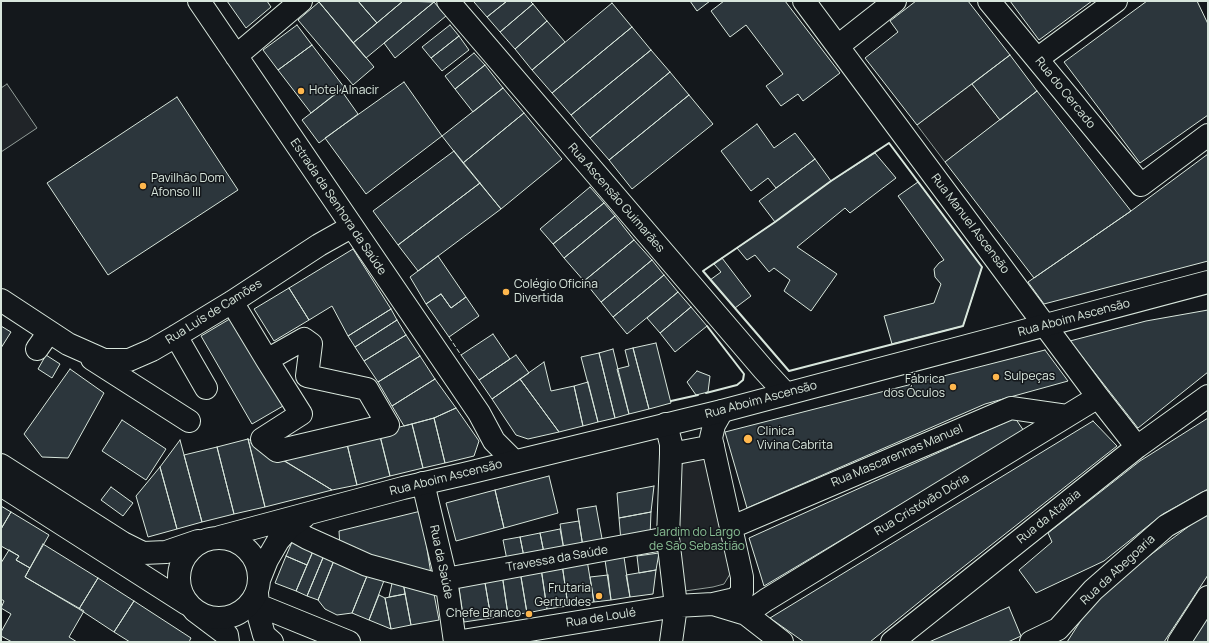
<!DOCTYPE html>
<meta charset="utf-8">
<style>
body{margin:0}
#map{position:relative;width:1209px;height:643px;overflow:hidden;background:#14181c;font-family:Manrope,sans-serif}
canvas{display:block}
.frame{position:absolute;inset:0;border:2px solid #d8e6dc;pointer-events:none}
</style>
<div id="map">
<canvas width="1209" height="643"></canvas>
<div class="frame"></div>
</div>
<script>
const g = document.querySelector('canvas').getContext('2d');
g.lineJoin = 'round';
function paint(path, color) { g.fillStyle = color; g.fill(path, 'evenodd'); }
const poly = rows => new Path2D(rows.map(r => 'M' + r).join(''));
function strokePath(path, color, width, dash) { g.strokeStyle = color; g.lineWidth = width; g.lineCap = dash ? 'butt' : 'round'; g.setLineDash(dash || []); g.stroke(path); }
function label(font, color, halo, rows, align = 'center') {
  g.font = font + ' Manrope,sans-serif'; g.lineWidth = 3; g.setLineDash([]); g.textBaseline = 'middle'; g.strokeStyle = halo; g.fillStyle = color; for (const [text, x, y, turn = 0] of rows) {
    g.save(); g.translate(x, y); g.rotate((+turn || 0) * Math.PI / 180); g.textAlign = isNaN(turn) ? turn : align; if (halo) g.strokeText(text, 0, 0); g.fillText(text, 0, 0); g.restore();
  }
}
const green = poly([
 [7,84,37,128,1,152,1,88,7,84],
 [972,84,1000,120,945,162,917,125,972,84],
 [687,457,706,458,730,557,730,574,724,584,713,587,685,591,677,583,681,466,687,457]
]);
paint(green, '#202428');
strokePath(green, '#939e99', 1);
const building = poly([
 [227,1,267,1,271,7,246,28,227,1],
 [321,1,358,1,377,23,353,43,319,2,321,1],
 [358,1,403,1,377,23,358,1],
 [403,1,434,2,366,58,353,43,403,1],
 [476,1,507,1,487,17,474,2,476,1],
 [507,1,530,1,533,4,500,32,487,17,507,1],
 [690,1,710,1,697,11,690,1],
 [724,1,785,1,840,73,803,101,798,94,781,106,766,86,783,74,746,25,730,37,711,11,724,1],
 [916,1,968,1,1010,55,917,125,865,58,898,32,890,21,916,1],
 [1010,1,1092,1,1039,40,1010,1],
 [1147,1,1197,1,1208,24,1208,115,1140,163,1064,62,1147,1],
 [319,2,374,67,353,85,298,20,319,2],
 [434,2,446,16,395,58,384,43,434,2],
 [612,3,632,27,552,93,532,70,612,3],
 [533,4,547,21,515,49,500,32,533,4],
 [547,21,565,42,532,70,515,49,547,21],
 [297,25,312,45,278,70,263,50,297,25],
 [450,25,459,36,431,58,422,47,450,25],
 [632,27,651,50,571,115,552,93,632,27],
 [459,36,469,50,442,71,431,58,459,36],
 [312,45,344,87,311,113,278,70,312,45],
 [651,50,670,72,590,138,571,115,651,50],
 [474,53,485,65,455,89,445,76,474,53],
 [1010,55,1037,91,1000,120,972,84,1010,55],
 [485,65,503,88,473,112,455,89,485,65],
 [670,72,689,95,609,160,590,138,670,72],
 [404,82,442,136,366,194,325,138,404,82],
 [503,88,524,113,463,163,442,136,503,88],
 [341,90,358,114,319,143,302,120,341,90],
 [1037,91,1131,211,1034,278,945,162,1037,91],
 [689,95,713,124,632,189,609,160,689,95],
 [177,97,238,190,108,275,47,183,177,97],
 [524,113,562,159,501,209,463,163,524,113],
 [757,124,774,148,795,133,815,159,776,188,768,178,751,191,721,151,757,124],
 [454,151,480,183,398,245,373,211,454,151],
 [875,153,896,178,850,213,845,208,797,247,837,274,811,311,784,291,790,280,774,268,769,272,755,255,747,260,737,248,775,222,831,181,875,153],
 [1208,154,1208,261,1044,304,1028,282,1131,211,1208,154],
 [815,159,831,181,775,222,759,201,815,159],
 [918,182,982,267,963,326,892,344,884,316,934,303,941,284,935,277,934,269,939,263,944,260,898,196,918,182],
 [480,183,501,209,418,271,398,245,480,183],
 [590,187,604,203,553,244,540,229,590,187],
 [604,203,615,216,564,258,553,244,604,203],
 [615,216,634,240,584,281,564,258,615,216],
 [634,240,652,260,601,302,584,281,634,240],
 [353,249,391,309,348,336,332,306,309,320,289,288,353,249],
 [438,256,466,297,451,308,441,294,426,304,410,277,438,256],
 [722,258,751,296,735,308,710,280,721,272,714,264,722,258],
 [652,260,664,275,613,317,601,302,652,260],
 [664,275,678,292,627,334,613,317,664,275],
 [289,288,309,320,274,341,254,309,289,288],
 [678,292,691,307,660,333,647,318,678,292],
 [441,294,451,308,466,297,479,316,449,337,426,304,441,294],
 [691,307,707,326,675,352,660,333,691,307],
 [391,309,397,320,355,347,348,336,391,309],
 [1208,310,1208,372,1138,428,1070,341,1146,321,1208,310],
 [233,317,283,406,252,424,201,336,233,317],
 [397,320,406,335,364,361,355,347,397,320],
 [1,326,11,332,1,348,1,326],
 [493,334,510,359,479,380,461,355,493,334],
 [406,335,420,356,378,382,364,361,406,335],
 [656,343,671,403,649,409,633,348,656,343],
 [633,348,649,409,629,414,617,369,629,366,625,350,633,348],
 [613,349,629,414,615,418,599,353,613,349],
 [1045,350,1068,381,985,404,747,508,725,432,1045,350],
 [599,353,615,418,598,422,581,357,599,353],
 [46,355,60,364,52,378,38,369,46,355],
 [516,355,529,373,492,399,479,380,516,355],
 [420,356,435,379,392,406,378,382,420,356],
 [544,362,551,391,574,386,583,426,559,432,520,379,544,362],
 [70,369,104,393,68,458,42,457,24,434,70,369],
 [697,371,710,376,708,392,696,395,687,382,697,371],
 [435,379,456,408,434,418,404,426,392,406,435,379],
 [520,379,559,432,528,439,516,435,492,399,520,379],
 [588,382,598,422,583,426,574,386,588,382],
 [456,408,479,441,474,456,445,463,434,418,456,408],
 [434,418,445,463,423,468,412,424,434,418],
 [1015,418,1024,431,764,586,749,538,1015,418],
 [1208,418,1208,489,1163,514,1104,561,1036,593,1019,570,1052,542,1048,533,1140,461,1208,418],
 [122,420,166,449,146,480,102,451,122,420],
 [1093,421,1117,446,934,590,870,642,804,642,770,618,1093,421],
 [412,424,423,468,390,476,379,432,412,424],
 [379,432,390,476,357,485,346,440,379,432],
 [248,439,332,490,265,507,248,439],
 [248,439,265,507,234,514,217,447,248,439],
 [180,440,202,522,177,529,160,467,180,440],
 [346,440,357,485,332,490,280,458,346,440],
 [217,447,234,514,202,522,184,455,217,447],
 [160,467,177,529,148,537,136,496,160,467],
 [549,476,558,513,504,528,495,490,549,476],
 [654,486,651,512,619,518,617,493,654,486],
 [111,487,133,503,123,516,101,500,111,487],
 [495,490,504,528,456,541,446,503,495,490],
 [1,506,11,512,1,529,1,506],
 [596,506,603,544,583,547,577,509,596,506],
 [421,511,431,574,340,548,339,531,421,511],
 [11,512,49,535,30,568,16,560,19,556,1,546,1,529,11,512],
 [651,512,650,537,621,541,619,518,651,512],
 [1208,512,1208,575,1164,642,1067,642,1098,594,1208,512],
 [579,521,583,547,564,550,560,524,579,521],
 [560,529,564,550,544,553,540,533,560,529],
 [540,533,544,553,524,557,520,537,540,533],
 [520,537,524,557,507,560,503,540,520,537],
 [293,540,314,549,307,565,286,556,293,540],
 [43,544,98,578,79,609,25,577,43,544],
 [314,549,325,553,307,596,296,591,314,549],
 [9,550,19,556,16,560,30,568,25,577,84,611,69,637,77,642,12,642,1,636,1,632,11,614,1,608,4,601,1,599,1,563,9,550],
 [325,553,335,558,318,600,307,596,325,553],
 [659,553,656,570,639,573,637,556,659,553],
 [286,556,307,565,296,591,275,583,286,556],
 [624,557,630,597,611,600,605,560,624,557],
 [335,558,369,571,352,613,337,615,325,609,318,600,335,558],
 [587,560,594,602,568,606,562,564,587,560],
 [562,564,568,606,547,609,541,568,562,564],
 [541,568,547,609,527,613,520,571,541,568],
 [656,570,653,594,630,597,626,575,656,570],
 [369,571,385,578,369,620,352,613,369,571],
 [520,571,527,613,508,615,502,574,520,571],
 [502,574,508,615,491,618,484,577,502,574],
 [608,575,611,600,594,602,590,577,608,575],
 [484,577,491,618,464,622,458,581,484,577],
 [98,578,134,601,114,632,79,609,98,578],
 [393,579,403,582,405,594,389,597,393,579],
 [403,582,433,589,439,620,411,625,403,582],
 [405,594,411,625,391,629,385,598,405,594],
 [379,595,385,598,391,629,369,620,379,595],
 [134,601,191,638,189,642,130,642,114,632,134,601],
 [1009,607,1021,636,1008,642,929,642,1009,607],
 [1208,613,1208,642,1189,642,1208,613]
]);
paint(building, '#2c363c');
strokePath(building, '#d8e6dc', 1);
const minor = poly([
 [199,1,479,413,494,441,514,461],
 [448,1,764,370,786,394],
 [804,1,1098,397,1137,447],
 [989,1,1141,185,1208,135],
 [838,46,895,1],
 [236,56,301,1],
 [1037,59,1116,1],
 [1,300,68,344,104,360,129,360,152,350,176,336,232,302,319,245,351,227],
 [232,302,267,360,301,414,262,439,277,451,388,425,367,389,307,376,311,344,304,339,267,360],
 [176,336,206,388],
 [37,349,49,332],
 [92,359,189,421],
 [666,424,671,444,671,454,668,538,676,606,671,642],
 [671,454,713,446],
 [423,483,446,579,455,642],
 [732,527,1011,408,1067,416],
 [289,528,307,538,367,565,447,587],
 [446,579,668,538],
 [257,593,259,617,264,635,272,642],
 [713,604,735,599,742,592,742,577,711,438,714,425,722,411],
 [258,605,349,642],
 [195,611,227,635,228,642],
 [746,614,766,600,1098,397],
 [456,642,676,606,713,604,746,614,782,642],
 [892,642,1137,447,1208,396],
 [1031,642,1058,629,1093,590,1166,526,1208,502],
 [1179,642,1208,597]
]);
const major = poly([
 [1,465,123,543,143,553,166,552,198,541],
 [1,485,187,604],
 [220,537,403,488,464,474,722,411,1208,282],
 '179 578a40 40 0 1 1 80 0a40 40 0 1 1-80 0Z',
 [259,580,267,560,278,541,289,528,304,517]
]);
strokePath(minor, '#d8e6dc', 24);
strokePath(major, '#d8e6dc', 24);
strokePath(minor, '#14181c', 22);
strokePath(major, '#14181c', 22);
strokePath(poly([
 [449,337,461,355]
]), '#d8e6dc', 1, [5, 2]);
strokePath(poly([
 [889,143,982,267,963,326,789,371,703,271,775,222,831,181,889,143],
 [706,393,737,385,743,380,744,374,707,326],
 [671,401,698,395]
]), '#d8e6dc', 2);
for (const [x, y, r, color] of [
 [301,91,4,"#ffb74d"],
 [143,186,4,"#ffb74d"],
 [506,292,4,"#ffb74d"],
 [996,377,4,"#ffb74d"],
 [953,387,4,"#ffb74d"],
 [748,439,5,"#ffb74d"],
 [599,596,4,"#ffb74d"],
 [529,614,4,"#ffb74d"]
]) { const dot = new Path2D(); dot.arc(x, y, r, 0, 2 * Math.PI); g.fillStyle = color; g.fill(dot); strokePath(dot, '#14181c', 1.5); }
label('12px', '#d8e6dc', '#14181c', [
 ["Hotel Alnacir",309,91],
 ["Pavilhão Dom",151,179],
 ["Afonso III",151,193],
 ["Colégio Oficina",514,285],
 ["Divertida",514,299],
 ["Sulpeças",1004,377],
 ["Fábrica",945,380,"right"],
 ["dos Óculos",945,394,"right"],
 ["Clinica",757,432],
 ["Vivina Cabrita",757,446],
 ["Frutaria",591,589,"right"],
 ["Gertrudes",591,603,"right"],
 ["Chefe Branco",521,614,"right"]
], 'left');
label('12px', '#d8e6dc', '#14181c', [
 ["Rua do Cercado",1065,93,51],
 ["Rua Ascensão Guimarães",616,198,49],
 ["Estrada da Senhora da Saúde",338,207,56],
 ["Rua Manuel Ascensão",970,224,53],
 ["Rua Luís de Camões",214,312,-32],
 ["Rua Aboim Ascensão",1074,318,-15],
 ["Rua Aboim Ascensão",761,400,-15],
 ["Rua Mascarenhas Manuel",897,456,-23],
 ["Rua Aboim Ascensão",446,478,-14],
 ["Rua Cristóvão Dória",922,505,-31],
 ["Rua da Atalaia",1049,517,-39],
 ["Travessa da Saúde",557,559,-10],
 ["Rua da Saúde",441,562,78],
 ["Rua da Abegoaria",1118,570,-43],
 ["Rua de Loulé",601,618,-9]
]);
label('12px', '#8ac095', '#14181c', [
 ["Jardim do Largo",697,533],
 ["de São Sebastião",697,547]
]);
</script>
